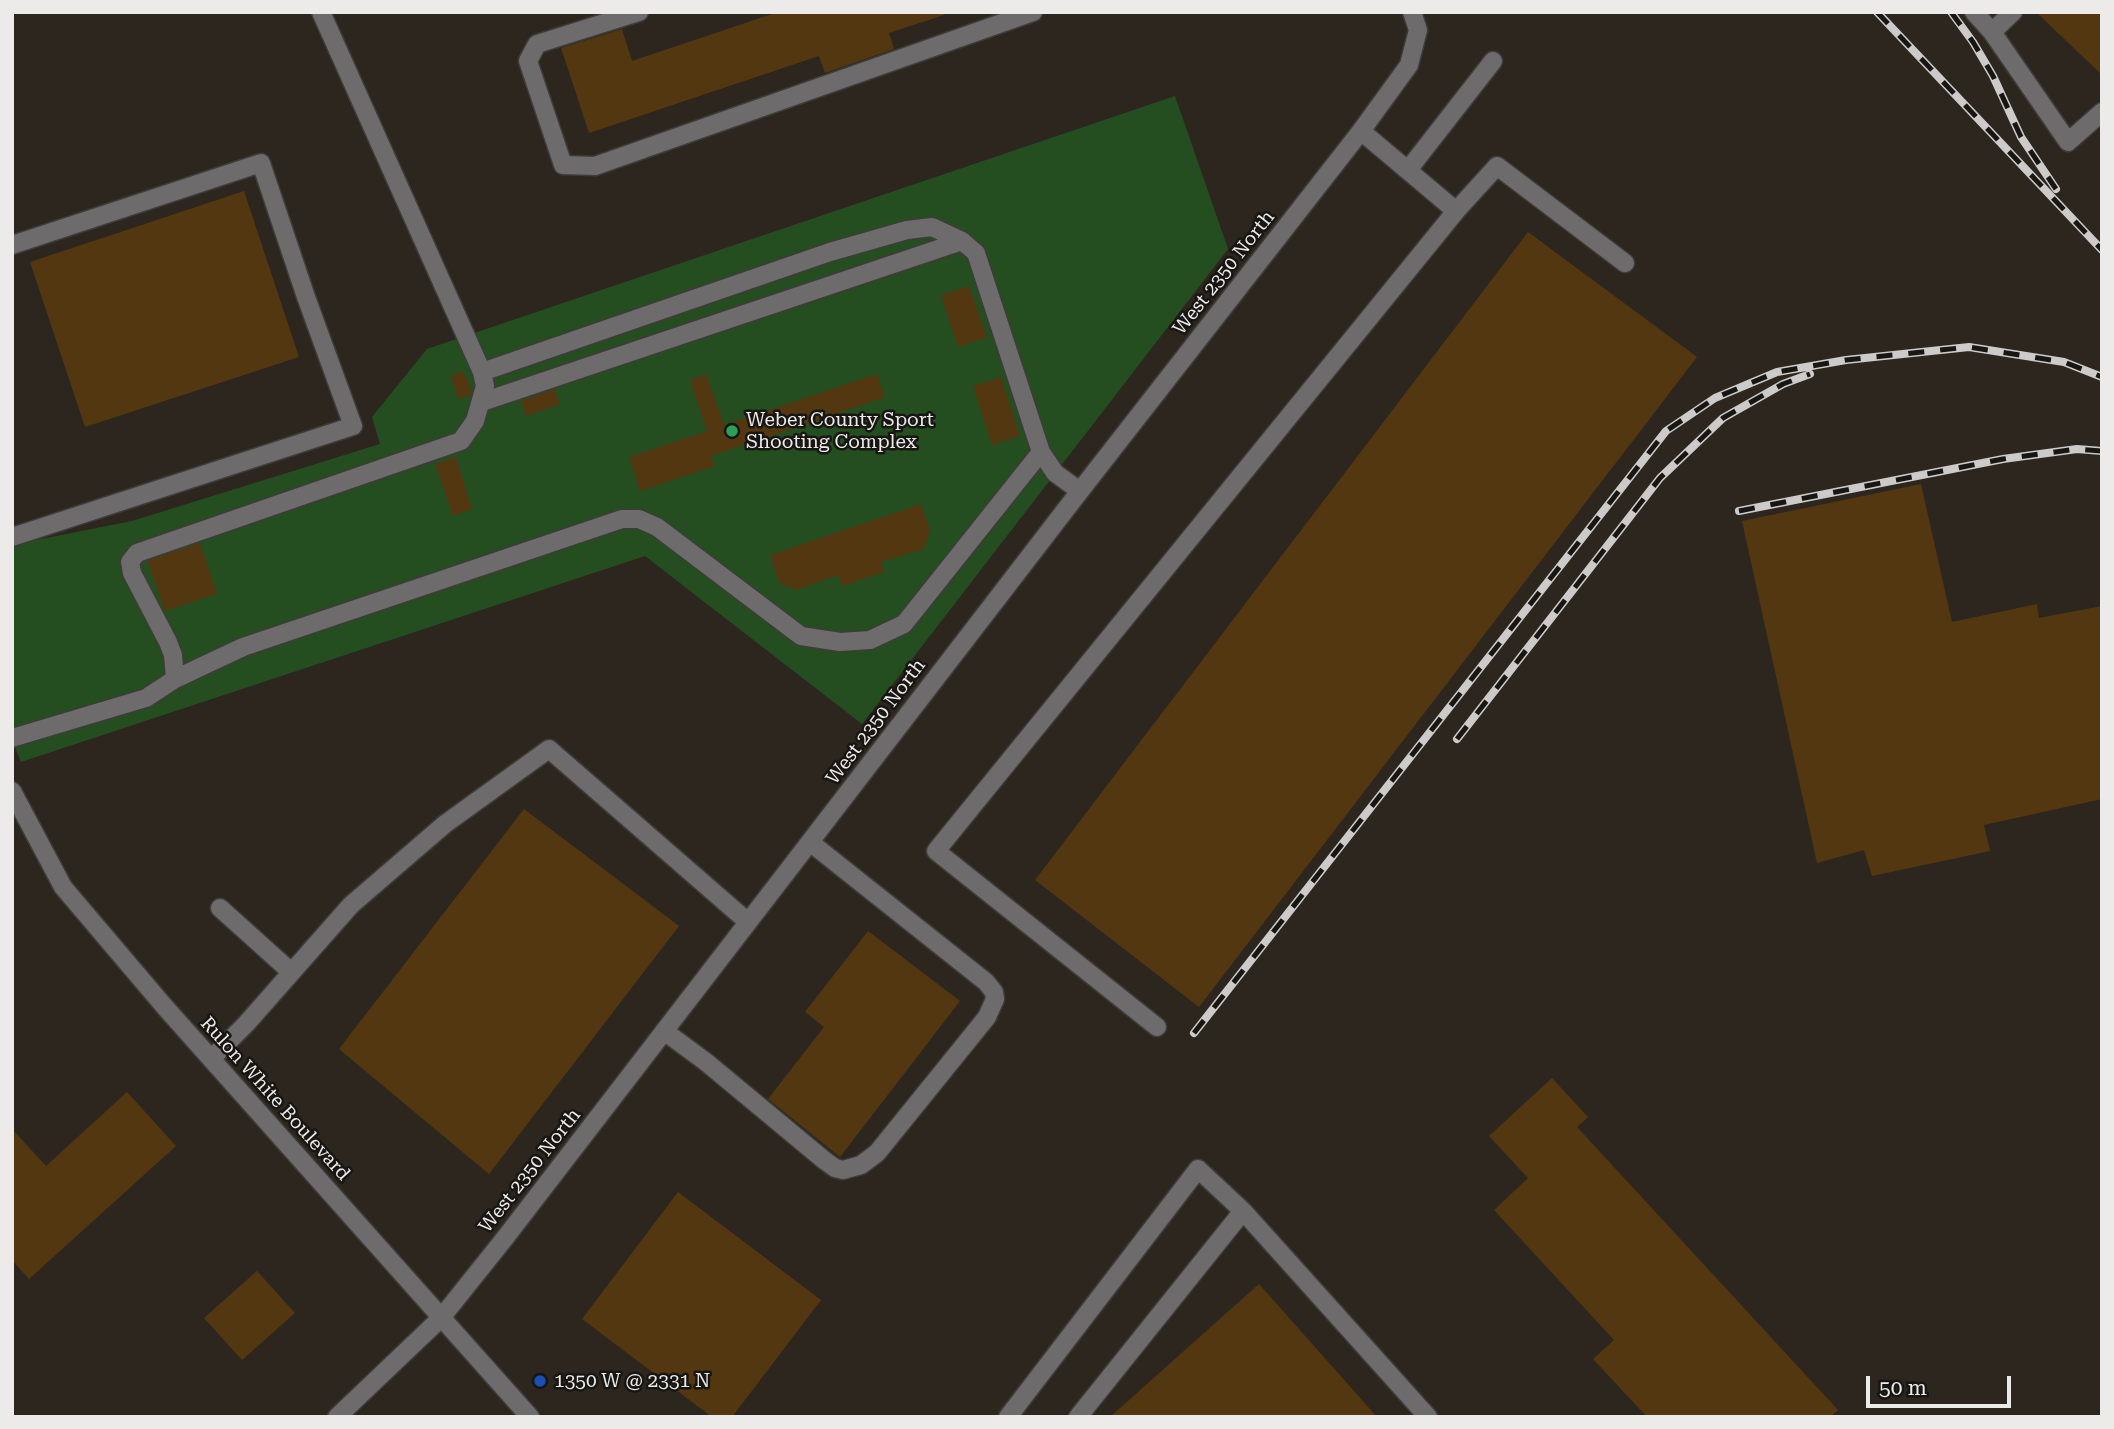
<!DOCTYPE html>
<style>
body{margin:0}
#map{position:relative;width:2114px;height:1429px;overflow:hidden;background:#211f1c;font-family:"Roboto Serif",serif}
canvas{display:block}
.frame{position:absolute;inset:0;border:14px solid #edebe9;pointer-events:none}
.scale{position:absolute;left:1866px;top:1376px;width:145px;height:32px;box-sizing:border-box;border:4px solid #edebe9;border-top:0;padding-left:9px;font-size:21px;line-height:24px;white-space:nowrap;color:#edebe9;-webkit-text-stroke:5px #181613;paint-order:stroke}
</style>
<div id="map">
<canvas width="2114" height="1429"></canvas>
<div class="frame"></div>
<div class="scale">50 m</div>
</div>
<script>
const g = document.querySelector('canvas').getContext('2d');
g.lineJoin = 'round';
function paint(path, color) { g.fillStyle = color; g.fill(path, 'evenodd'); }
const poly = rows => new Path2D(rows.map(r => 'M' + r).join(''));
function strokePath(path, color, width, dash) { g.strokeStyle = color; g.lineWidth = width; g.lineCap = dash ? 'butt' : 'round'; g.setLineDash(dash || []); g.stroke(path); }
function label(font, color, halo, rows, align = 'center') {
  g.font = font + ' "Roboto Serif",serif'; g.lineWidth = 5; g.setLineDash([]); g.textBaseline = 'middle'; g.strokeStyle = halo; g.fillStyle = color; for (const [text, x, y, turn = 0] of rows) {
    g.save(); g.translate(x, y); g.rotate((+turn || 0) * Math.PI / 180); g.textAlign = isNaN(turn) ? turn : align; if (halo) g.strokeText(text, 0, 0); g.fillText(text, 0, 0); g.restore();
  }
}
paint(poly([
 [12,12,2102,12,2102,1417,12,1417]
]), '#2d261f');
paint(poly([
 [1175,96,1228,249,862,724,645,556,21,762,12,740,12,548,31,541,132,521,380,444,372,417,427,349]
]), '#254e20');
paint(poly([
 [778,12,944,12,944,15,889,33,894,49,825,73,819,56,589,133,561,48,622,29,632,61],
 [2036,12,2102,12,2102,75],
 [244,191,299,357,85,427,30,262],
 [1528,232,1697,357,1199,1007,1035,880],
 [969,286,987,337,958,347,941,295],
 [463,371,472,391,471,395,459,399,450,376],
 [706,374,724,425,877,374,885,397,711,456,715,466,640,491,629,457,707,431,690,380],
 [1001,377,1020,436,992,445,973,386],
 [555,389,560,404,526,416,521,401],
 [456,457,472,509,453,516,435,464],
 [1921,484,1952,622,2037,604,2039,618,2102,606,2102,799,1984,825,1990,851,1872,876,1864,850,1817,863,1742,521],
 [921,504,930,530,924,549,881,562,884,572,842,586,838,575,796,590,779,583,770,555],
 [200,543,217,594,165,611,147,561],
 [524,809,679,926,489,1174,339,1049],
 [868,931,960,1001,840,1157,768,1099,824,1027,805,1012],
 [1552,1078,1588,1117,1577,1127,1838,1410,1830,1417,1647,1417,1593,1359,1614,1340,1494,1210,1528,1178,1489,1136],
 [127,1092,176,1146,29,1279,12,1260,12,1129,46,1166],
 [678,1192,821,1300,732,1417,712,1417,582,1319],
 [257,1271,295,1313,242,1360,204,1318],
 [1259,1284,1377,1417,1110,1417]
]), '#533711');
const minor = poly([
 [639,12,537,44,528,61,563,165,595,166,1033,12],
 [1974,12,1992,32,2068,142,2102,112],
 [1992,32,2013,12],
 [1408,170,1493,61],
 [1456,211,1497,166,1625,263],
 [12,245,261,163,306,297,353,426,12,537],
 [482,372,830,252,907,230,932,227,962,241],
 [482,402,962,241,976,253,1041,452,1055,473,1080,491],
 [175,679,243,647,622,519,639,519,657,527,801,636,840,642,870,640,904,624,1041,452],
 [12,738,146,698,175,679,173,655,168,642,132,573,130,562,137,553,461,441,475,421,485,386,482,372,321,12],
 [12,791,63,887,164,1006,530,1417],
 [220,908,290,971],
 [1157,1027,936,851,1456,211,1361,131],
 [664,1031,706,1062,824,1160,835,1168,843,1170,861,1165,877,1153,987,1017,995,999,994,992,986,982,811,843],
 [211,1059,246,1024,351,905,445,824,549,749,748,922],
 [1243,1211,1428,1417],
 [337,1417,441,1318,505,1238,1080,491,1361,131,1409,65,1418,30,1412,12],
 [1008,1417,1198,1169,1243,1211,1078,1417]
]);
strokePath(minor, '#3e3c39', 21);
strokePath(minor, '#6d6b6b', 18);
const rail = poly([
 [1877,12,2102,250],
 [1951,12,1973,42,1993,76,2021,137,2056,189],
 [1739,511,2003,459,2077,449,2102,451],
 [1457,739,1660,478,1723,418,1783,384,1810,374],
 [1194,1033,1666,431,1715,398,1777,372,1846,360,1969,347,2064,362,2102,377]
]);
strokePath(rail, '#cdcbc9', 8);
strokePath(rail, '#181613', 5, [16]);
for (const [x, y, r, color] of [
 [732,431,7,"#2e9e5b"],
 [540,1381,7,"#1a4fb4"]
]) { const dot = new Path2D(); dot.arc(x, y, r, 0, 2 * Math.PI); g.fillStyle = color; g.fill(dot); strokePath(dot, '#181613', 2.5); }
label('19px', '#edebe9', '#181613', [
 ["West 2350 North",1224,273,-52],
 ["West 2350 North",876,722,-53],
 ["Rulon White Boulevard",275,1099,48],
 ["West 2350 North",530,1171,-52]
]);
label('19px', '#edebe9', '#181613', [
 ["Weber County Sport",746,420],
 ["Shooting Complex",746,442],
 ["1350 W @ 2331 N",554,1381]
], 'left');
</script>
